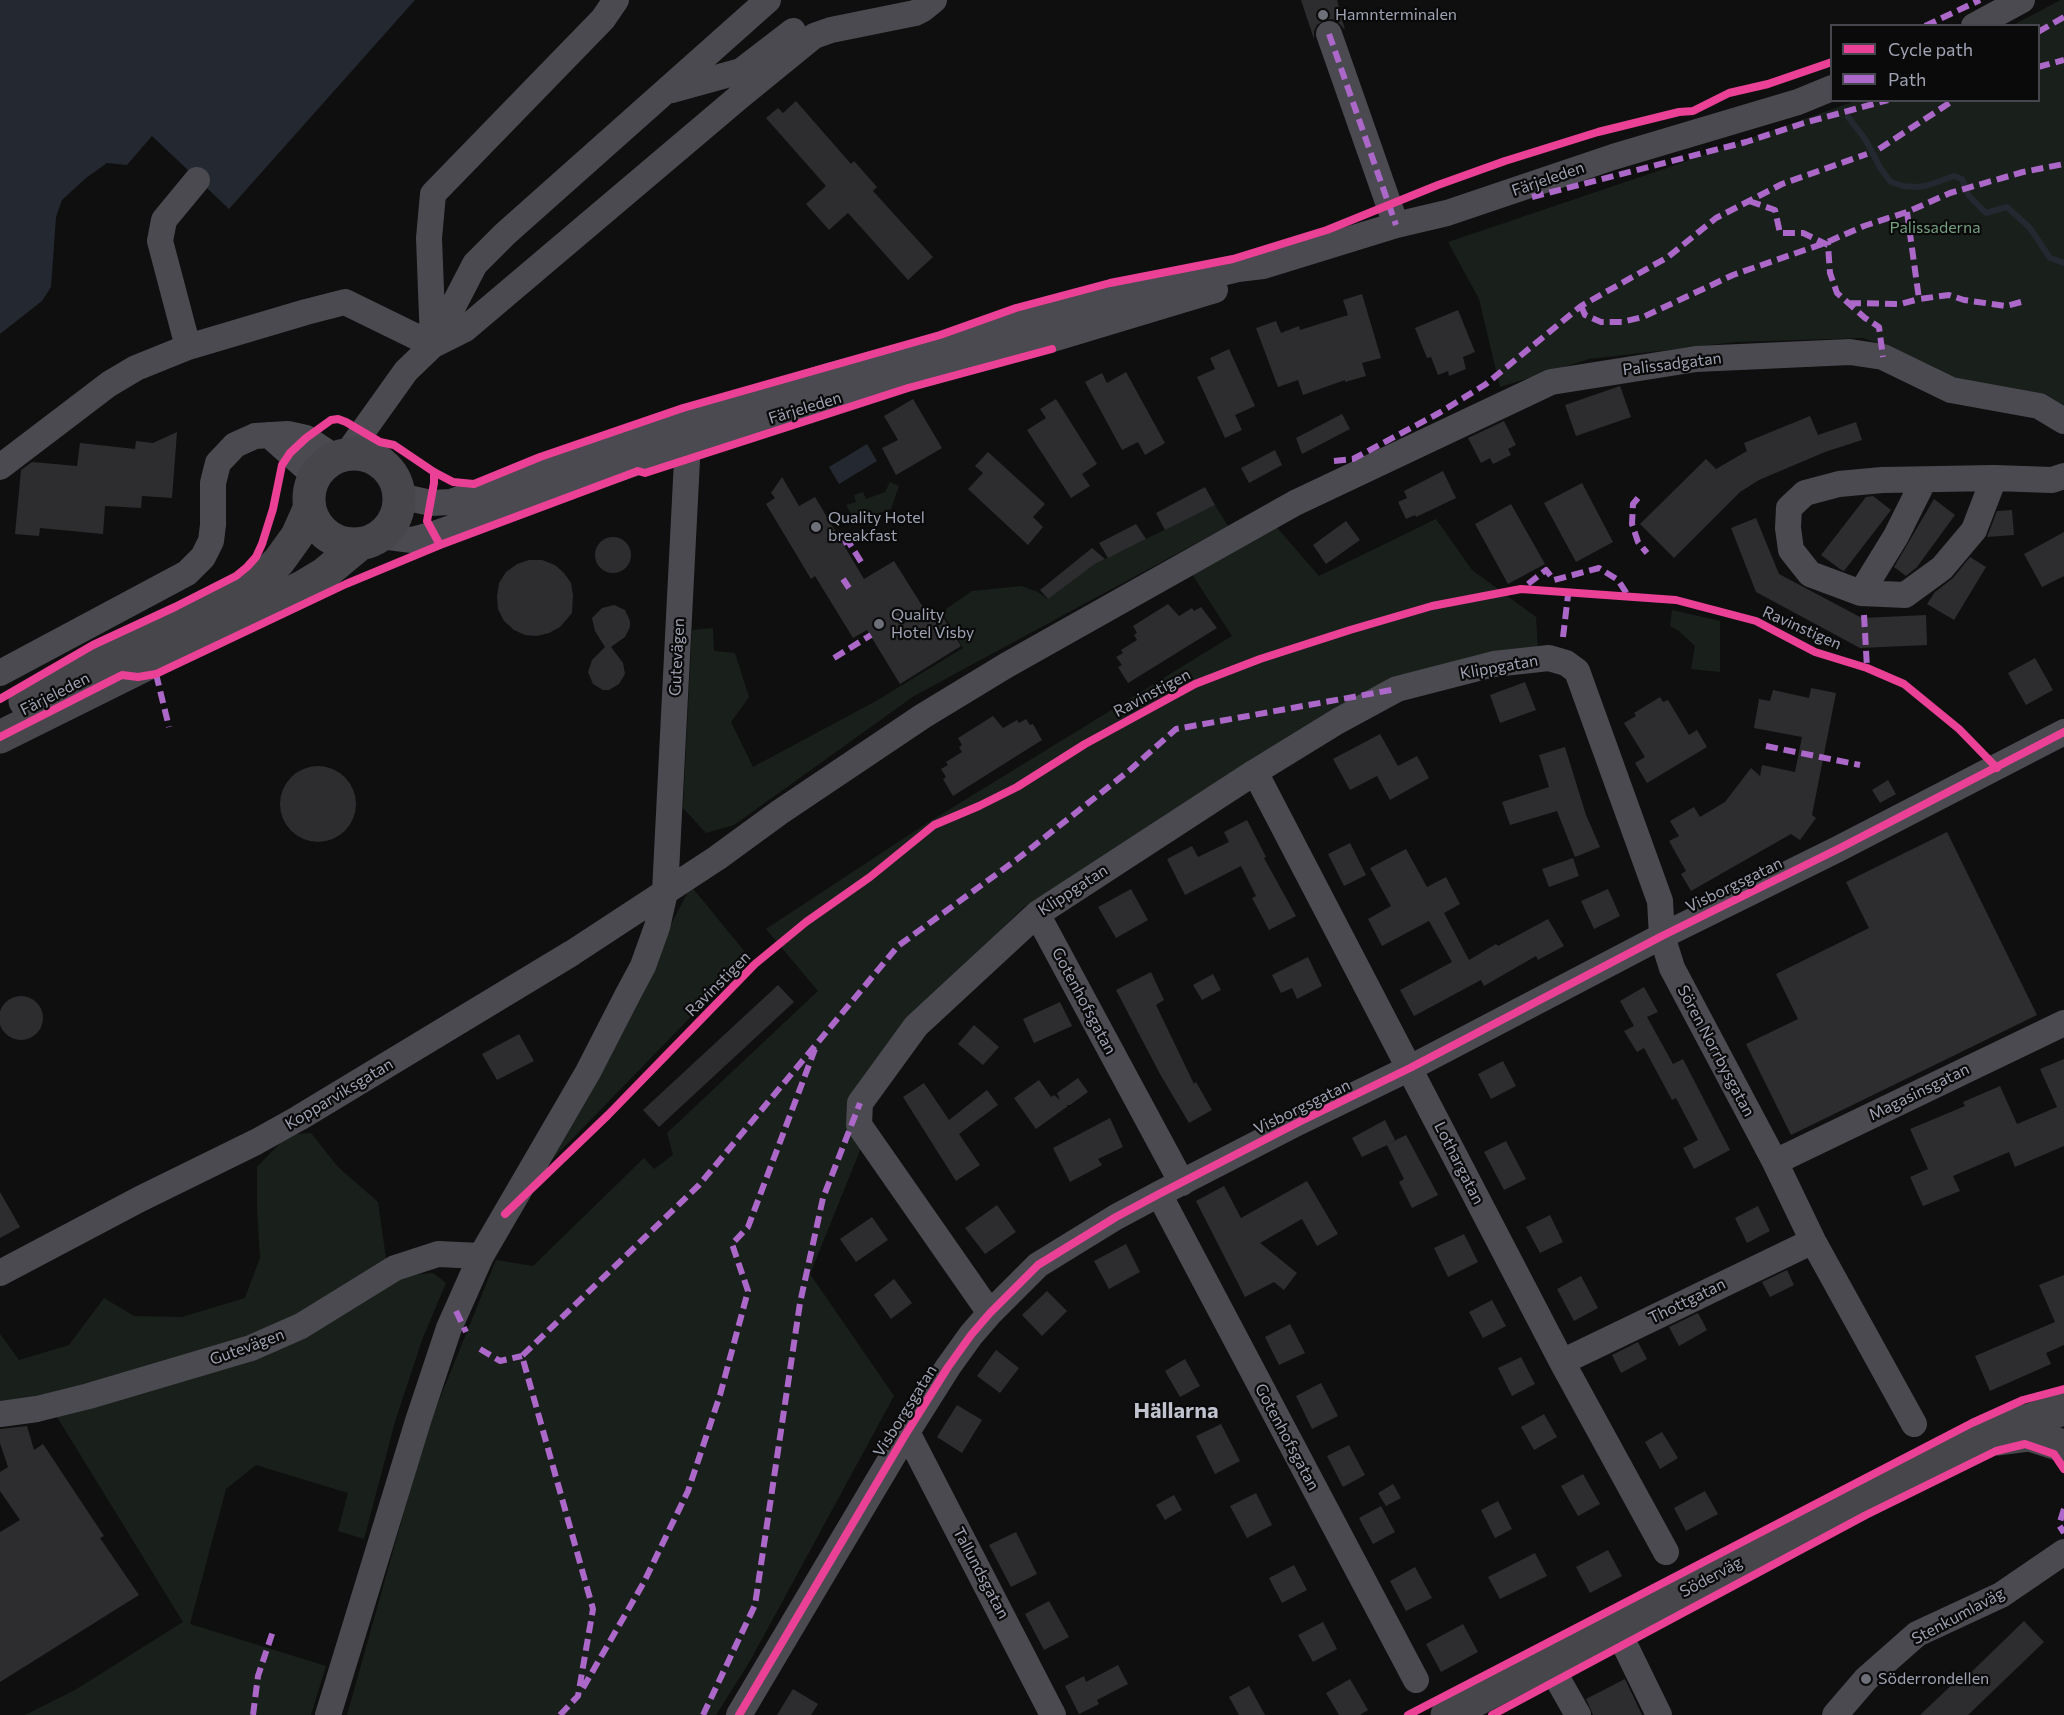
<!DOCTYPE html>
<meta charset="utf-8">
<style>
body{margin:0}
#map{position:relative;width:2064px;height:1715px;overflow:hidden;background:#0f0f10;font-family:Commissioner,sans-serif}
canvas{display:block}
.legend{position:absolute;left:1830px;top:24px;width:210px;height:78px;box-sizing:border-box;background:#0a0a0b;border:2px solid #46474e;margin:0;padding:8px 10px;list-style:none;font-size:18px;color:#9fa2b2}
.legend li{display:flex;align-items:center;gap:12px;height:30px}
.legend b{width:30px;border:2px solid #46474e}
</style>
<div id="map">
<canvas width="2064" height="1715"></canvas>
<ul class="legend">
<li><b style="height:8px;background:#ea4096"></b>Cycle path</li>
<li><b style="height:8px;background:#ac68c9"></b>Path</li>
</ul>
</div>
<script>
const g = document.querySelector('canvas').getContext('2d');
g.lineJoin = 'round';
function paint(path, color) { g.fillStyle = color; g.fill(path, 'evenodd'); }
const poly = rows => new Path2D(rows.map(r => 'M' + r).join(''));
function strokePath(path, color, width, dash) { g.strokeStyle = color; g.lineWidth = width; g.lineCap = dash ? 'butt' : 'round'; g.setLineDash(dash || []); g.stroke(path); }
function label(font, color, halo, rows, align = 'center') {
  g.font = font + ' Commissioner,sans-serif'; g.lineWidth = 4.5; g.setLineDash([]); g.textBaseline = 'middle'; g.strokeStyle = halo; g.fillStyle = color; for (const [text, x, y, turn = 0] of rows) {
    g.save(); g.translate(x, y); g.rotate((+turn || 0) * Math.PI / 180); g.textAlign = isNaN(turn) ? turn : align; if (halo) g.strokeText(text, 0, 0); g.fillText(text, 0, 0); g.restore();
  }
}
paint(poly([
 [2061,0,2064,0,2064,410,1956,380,1889,347,1863,338,1736,342,1589,359,1500,387,1479,299,1448,242,1661,170,1855,101,2038,100,2038,26,2013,25],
 [890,482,899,486,891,509,855,521,846,505,856,502,854,495,863,492,866,499,885,492],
 [1215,505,1228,526,914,696,734,825,706,833,683,808,692,630,713,628,714,651,735,653,749,697,731,722,753,767,876,701,963,648,942,612,972,591,1021,586,1038,592,1047,599,1095,564],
 [1436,519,1472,570,1536,617,1538,650,1496,655,1250,764,1024,907,909,1020,852,1100,863,1143,810,1274,894,1396,750,1661,716,1715,347,1715,427,1430,496,1260,533,1266,644,1158,654,1169,673,1155,667,1133,818,991,766,929,924,825,1232,636,1188,568,1273,523,1319,576],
 [1672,610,1720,621,1720,672,1691,669,1695,646,1679,631,1670,626],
 [691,886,749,957,538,1174,584,1091],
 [311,1133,338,1167,378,1202,386,1258,409,1275,433,1273,446,1283,422,1340,395,1422,364,1539,338,1531,348,1493,256,1465,226,1489,190,1624,326,1666,311,1715,25,1715,75,1690,183,1622,46,1399,0,1407,0,1334,19,1360,69,1345,104,1298,134,1316,182,1317,245,1298,260,1258,257,1207,257,1167,288,1135]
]), '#19201b');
paint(poly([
 [0,0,415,0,229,209,152,136,127,165,107,163,86,178,62,200,56,217,51,287,42,301,0,334],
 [867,444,877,461,839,484,829,467]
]), '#232831');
strokePath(poly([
 [1848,117,1865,139,1881,169,1891,182,1903,186,1917,187,1929,185,1954,176,1962,179,1969,196,1986,213,2007,207,2030,228,2050,258,2064,263]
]), '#232831', 6);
paint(poly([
 [1301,0,1337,0,1345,30,1338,22,1332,19,1325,20,1317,25,1314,31,1314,39],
 [796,101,851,164,854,161,877,187,873,191,933,257,908,280,848,213,829,230,806,204,826,186,766,118,778,108,783,113],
 [1362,294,1381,358,1362,363,1366,376,1345,382,1345,380,1303,395,1298,380,1278,387,1256,328,1276,321,1281,333,1299,326,1300,330,1348,315,1343,300],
 [1458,310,1475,352,1463,357,1466,369,1449,376,1448,371,1438,375,1431,357,1427,358,1415,328],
 [1229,349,1255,406,1235,415,1242,430,1225,438,1197,377,1215,369,1210,358],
 [1126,372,1165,443,1145,455,1138,442,1122,450,1085,382,1102,373,1107,383],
 [1620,386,1631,417,1576,436,1565,405],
 [913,399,942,448,896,475,882,448,898,440,884,416],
 [1056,399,1097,464,1082,474,1090,486,1071,498,1027,430,1046,418,1040,409],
 [1342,414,1350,429,1302,454,1296,438],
 [1810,416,1818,435,1856,422,1862,440,1825,452,1759,480,1740,492,1674,558,1640,524,1706,459,1716,469,1747,451,1744,443],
 [1504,421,1516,445,1508,449,1511,455,1493,464,1490,458,1481,463,1468,438],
 [177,432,172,498,142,496,141,508,105,506,103,534,40,528,39,536,15,534,21,470,32,462,77,466,80,443,135,449,136,441,153,443],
 [1275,450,1282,465,1249,483,1241,468],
 [988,452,1045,504,1033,517,1043,527,1028,545,968,489,983,473,975,466],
 [1443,471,1456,498,1416,517,1415,515,1406,519,1398,502,1407,498,1404,491],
 [782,477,799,506,815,497,864,579,894,561,931,620,941,614,961,646,900,684,867,630,853,638,815,576,811,579,766,504,775,498,771,493],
 [1582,483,1613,542,1576,562,1544,503],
 [1205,487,1215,505,1165,530,1156,513],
 [1873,496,1891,510,1844,571,1840,569,1821,555,1866,497],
 [1934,499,1955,515,1917,567,1906,576,1894,567],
 [1511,504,1545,564,1508,584,1475,524],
 [2012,510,2014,535,1987,537,1997,511],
 [1756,518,1779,574,1862,618,1926,615,1927,645,1860,648,1756,592,1731,528],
 [1346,521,1360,540,1326,564,1313,545],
 [1136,524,1146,539,1108,558,1099,543],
 [2064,532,2064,576,2042,587,2024,554],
 '595 555a18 18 0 1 1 36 0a18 18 0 1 1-36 0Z',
 [1092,548,1105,559,1095,564,1048,599,1040,590],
 [1970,557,1986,567,1954,620,1927,604,1935,592,1953,578],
 [529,560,542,560,555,565,564,573,571,583,573,595,572,613,560,627,549,633,537,636,525,635,514,630,504,621,498,609,497,596,499,583,506,572,517,564],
 [1168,604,1179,616,1192,608,1194,611,1201,607,1217,628,1128,683,1118,667,1122,665,1116,657,1123,653,1121,650,1137,640,1134,635,1137,633,1133,626],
 [614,605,625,610,630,621,630,627,625,637,611,647,623,663,625,674,619,684,609,690,603,690,593,684,588,672,592,660,605,647,595,631,592,618,602,608],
 [2035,658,2053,690,2026,705,2008,673],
 [1525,682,1536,710,1500,723,1490,695],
 [1811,688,1836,693,1812,815,1816,818,1800,840,1791,834,1691,891,1681,874,1686,871,1669,841,1679,836,1670,821,1694,807,1700,817,1725,802,1751,768,1760,776,1762,765,1795,772,1802,737,1754,728,1759,699,1770,701,1773,690,1809,698],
 [1660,697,1663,702,1668,700,1689,735,1697,730,1707,747,1647,783,1635,763,1645,757,1624,723,1636,716,1634,713],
 [993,716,1003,728,1017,720,1019,723,1026,719,1030,725,1033,724,1042,740,953,796,943,779,946,777,941,769,948,765,946,762,962,752,959,747,962,745,958,738],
 [1380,734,1398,766,1417,756,1429,778,1390,800,1377,776,1350,790,1333,759],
 [1565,747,1586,815,1600,847,1575,857,1557,811,1510,825,1502,802,1549,787,1539,755],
 '280 804a38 38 0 1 1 76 0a38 38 0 1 1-76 0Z',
 [1888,780,1896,794,1880,803,1872,790],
 [1247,820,1266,857,1264,858,1296,916,1269,930,1252,898,1256,896,1241,866,1185,895,1167,859,1192,846,1198,857,1229,842,1224,832],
 [1947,832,2037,1015,1791,1135,1746,1044,1798,1019,1776,974,1869,928,1846,882],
 [1350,843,1366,875,1344,886,1328,854],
 [1406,849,1427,887,1446,877,1460,904,1444,913,1469,960,1496,944,1498,946,1548,919,1564,946,1538,960,1536,956,1484,986,1481,980,1414,1016,1400,990,1452,962,1429,921,1382,946,1368,919,1391,906,1370,868],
 [1573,858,1579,876,1549,887,1542,869],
 [1131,889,1148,920,1116,938,1098,907],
 [1608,889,1620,916,1594,929,1581,901],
 [1308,957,1322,986,1297,999,1292,988,1281,993,1272,975],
 [1151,972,1164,1000,1156,1005,1194,1084,1196,1082,1212,1110,1189,1123,1160,1074,1116,990],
 [1213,974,1221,990,1202,1000,1193,985],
 [778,985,794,1002,659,1127,643,1110],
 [1644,987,1658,1012,1647,1017,1673,1064,1683,1059,1730,1150,1694,1169,1683,1148,1698,1140,1676,1098,1672,1100,1644,1048,1637,1052,1624,1031,1634,1026,1620,1001],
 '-1 1018a22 22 0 1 1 44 0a22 22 0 1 1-44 0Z',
 [1060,1002,1072,1026,1034,1043,1023,1019],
 [974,1025,999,1047,983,1065,958,1044],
 [519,1034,534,1061,497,1080,482,1054],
 [2064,1059,2064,1146,2015,1167,2009,1152,1953,1176,1960,1191,1923,1206,1910,1177,1928,1169,1910,1129,1965,1106,1963,1102,2000,1086,2017,1124,2057,1107,2040,1069],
 [1503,1061,1516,1086,1491,1099,1478,1074],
 [1078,1078,1088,1092,1070,1105,1066,1105,1068,1106,1036,1129,1014,1098,1039,1080,1051,1097,1054,1095,1060,1100,1057,1093],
 [924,1083,949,1120,987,1090,998,1105,959,1134,980,1165,956,1181,903,1097],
 [1110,1118,1123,1147,1098,1159,1102,1165,1070,1182,1053,1148],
 [1385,1120,1395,1140,1388,1144,1406,1135,1438,1195,1412,1208,1399,1182,1404,1179,1387,1145,1362,1157,1352,1138],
 [1506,1141,1526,1179,1504,1190,1484,1152],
 [1307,1181,1338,1234,1317,1246,1302,1219,1260,1243,1297,1273,1284,1290,1274,1282,1245,1297,1196,1201,1224,1186,1241,1218],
 [0,1192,20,1227,0,1238],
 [997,1205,1016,1232,985,1254,965,1228],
 [1758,1206,1770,1231,1747,1243,1735,1218],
 [1550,1215,1563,1242,1540,1253,1526,1227],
 [872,1217,888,1240,856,1262,840,1239],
 [1464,1234,1478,1262,1448,1277,1434,1248],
 [1126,1244,1140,1272,1109,1289,1094,1261],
 [1787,1270,1794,1285,1770,1297,1762,1282],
 [2064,1275,2064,1345,2046,1353,2051,1364,1990,1391,1975,1356,2055,1322,2039,1285],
 [1581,1276,1598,1308,1574,1321,1557,1289],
 [894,1279,912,1303,891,1319,874,1295],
 [1047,1291,1067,1311,1042,1336,1022,1315],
 [1492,1300,1506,1326,1483,1338,1469,1312],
 [1698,1313,1707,1330,1679,1346,1669,1327],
 [1290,1324,1305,1353,1279,1365,1265,1337],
 [1638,1342,1647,1359,1621,1373,1612,1355],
 [996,1350,1019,1368,1000,1393,977,1376],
 [1521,1357,1535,1384,1512,1396,1498,1368],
 [1185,1359,1200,1386,1180,1397,1165,1371],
 [1321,1383,1338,1416,1312,1429,1296,1396],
 [957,1405,982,1420,962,1453,937,1437],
 [1544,1414,1557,1437,1534,1450,1521,1427],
 [1221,1424,1240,1461,1215,1474,1196,1436],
 [27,1426,34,1450,43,1444,104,1536,100,1538,139,1595,0,1682,0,1532,20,1520,0,1491,0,1472,8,1467,0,1443,0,1429],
 [1662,1432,1678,1458,1660,1469,1645,1442],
 [1349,1445,1365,1475,1343,1487,1327,1456],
 [1583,1474,1600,1504,1578,1516,1561,1486],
 [1393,1484,1401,1498,1386,1506,1378,1493],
 [1705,1491,1718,1514,1686,1531,1674,1508],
 [1256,1493,1272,1525,1247,1538,1230,1506],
 [1174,1495,1182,1510,1165,1520,1156,1505],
 [1498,1501,1512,1529,1495,1538,1481,1510],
 [1381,1506,1395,1532,1373,1544,1359,1518],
 [1016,1532,1037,1574,1011,1587,989,1545],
 [1608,1550,1622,1576,1590,1593,1576,1567],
 [1535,1553,1547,1576,1500,1599,1488,1577],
 [1294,1565,1307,1590,1282,1603,1269,1578],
 [1415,1567,1432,1598,1406,1611,1390,1581],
 [1049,1601,1069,1637,1044,1650,1025,1614],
 [2024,1621,2044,1642,1968,1715,1920,1715,1957,1680,1960,1683],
 [1323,1622,1337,1649,1313,1662,1298,1635],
 [1463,1624,1478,1652,1441,1672,1426,1644],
 [1118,1665,1128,1684,1097,1700,1099,1704,1079,1714,1065,1686,1084,1676,1086,1682],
 [1350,1679,1368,1710,1360,1715,1339,1715,1326,1693],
 [1625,1679,1642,1715,1593,1715,1586,1699],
 [1249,1686,1265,1715,1239,1715,1229,1697],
 [793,1689,818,1704,811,1715,777,1715]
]), '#2d2d2f');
strokePath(poly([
 [1974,26,2022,0],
 [1329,34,1396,225],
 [672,90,741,71,793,31],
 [433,342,429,238,433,194,603,19,616,0],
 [433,345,465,329,739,97,814,36,831,30,915,13,923,9,934,0],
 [188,347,160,241,164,220,197,180],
 [269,435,315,476],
 [346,455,406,371,433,345,475,264,505,234,768,0],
 [0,467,109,384,136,368,188,347,306,312,345,302,433,345],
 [1994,478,1974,530,1942,568,1905,595,1861,593,1810,574,1791,550,1788,528,1789,508,1805,493,1839,484,1882,480,1994,478,2052,480,2064,476],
 [399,496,431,503,451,502,675,423,832,375,1115,298,1238,269,1263,266,1396,225,1447,213,1613,157,1798,102,1832,88],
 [381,536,412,540,434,534,683,446,861,391,1049,340,1215,290],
 [1861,593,1896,536,1924,480],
 [0,673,187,573,203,557,211,541,213,525,213,483,218,463,235,445,255,436,288,434,306,438,336,458],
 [1255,772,1562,1362,1666,1552],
 [1037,914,1182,1183],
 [1775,1162,2064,1023],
 [1159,1194,1416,1680],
 [0,1273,140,1199,256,1142,299,1118,572,953,717,858,780,812,923,716,1007,665,1295,503,1551,382,1696,359,1850,352,1883,357,1951,390,2039,406,2064,421],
 [990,1313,859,1125,860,1103,916,1026,1037,914,1255,772,1338,721,1397,689,1494,664,1549,658,1566,663,1577,671,1660,901,1662,936,1672,968,1775,1162,1813,1241,1914,1424],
 [1562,1362,1813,1241],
 [0,1414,37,1409,89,1396,251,1348,301,1326,395,1268,438,1254,481,1256],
 [907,1432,1053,1715],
 [1616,1627,1659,1715],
 [1548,1662,1578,1715],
 [328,1715,418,1421,449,1328,481,1256,588,1072,627,996,643,966,657,927,665,892,687,460,675,423],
 [739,1715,907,1432,948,1367,971,1335,990,1313,1038,1265,1116,1217,1159,1194,1299,1122,1410,1068,1662,936,1838,849,2064,732],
 [1835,1715,1866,1679,1917,1634,2001,1595,2064,1552]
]), '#4a4a50', 26);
strokePath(poly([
 '309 499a45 45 0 1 1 90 0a45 45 0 1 1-90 0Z',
 [25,701,94,661,248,585,267,573,279,561,297,536,309,509],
 [0,737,304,586,324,574,360,544],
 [1999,1439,2030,1435,2064,1446],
 [1447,1715,1952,1452,2026,1421,2064,1409]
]), '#46464b', 33);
strokePath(poly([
 [1925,26,1980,0],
 [2038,32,2064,17],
 [1329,34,1396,225],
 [2038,67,2064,60],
 [1879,149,1954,100],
 [1532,197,1746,142,1804,123,1888,100],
 [1749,201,1775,210,1780,233,1803,233,1828,245,1830,273,1837,293,1865,318,1879,327,1883,357],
 [1907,212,1919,299,1949,295,1964,300,2006,306,2021,302],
 [1849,303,1901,304,1919,299],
 [1581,306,1585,315,1601,322,1622,322,1643,317,1733,275,1825,243,1864,226,1907,212,1950,193,2023,172,2064,164],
 [1334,461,1353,459,1439,413,1486,384,1581,306,1668,257,1716,218,1782,184,1867,154],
 [1638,498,1633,504,1632,524,1638,542,1647,553],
 [843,543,848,541,863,565],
 [843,579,849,588],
 [1528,584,1546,570,1554,580,1599,568,1618,580,1629,597],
 [1864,615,1867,668],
 [1563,637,1569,587],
 [834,658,871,635],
 [156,674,169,727],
 [1766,746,1860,765],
 [456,1311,466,1332],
 [480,1349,500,1361,522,1356],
 [2064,1509,2059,1525,2064,1533],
 [583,1688,644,1582,688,1491,720,1395,748,1291,732,1244,748,1227,815,1049],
 [253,1715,258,1676,274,1628],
 [560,1715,578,1696,593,1609,522,1356,699,1185,898,946,1016,860,1130,770,1176,729,1397,689],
 [703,1715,755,1605,800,1303,823,1198,860,1103]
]), '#ac68c9', 6, [12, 6]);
strokePath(poly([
 [434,472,434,483,427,521,440,545],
 [0,699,93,645,175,607,236,576,247,567,256,557,262,544,273,509,282,465,290,453,306,438,331,420,338,419,346,422,380,442,394,445,434,472,453,482,474,484,540,457,683,408,940,335,1016,308,1110,283,1233,259,1327,230,1438,185,1505,161,1598,132,1679,112,1693,111,1729,93,1768,84,1832,62],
 [0,737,122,675,138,677,156,674,346,584,440,545,638,471,645,473,908,388,1052,349],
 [505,1214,608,1115,755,964,806,922,870,877,934,825,979,806,1017,787,1085,744,1195,684,1260,659,1350,630,1432,606,1521,589,1676,600,1756,621,1815,652,1867,668,1904,684,1959,729,1997,768],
 [739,1715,907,1432,948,1367,971,1335,990,1313,1038,1265,1116,1217,1159,1194,1299,1122,1410,1068,1662,936,1838,849,2064,732],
 [1408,1715,1972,1423,2023,1400,2064,1389],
 [1492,1715,1866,1515,1996,1451,2025,1444,2054,1454,2064,1469]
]), '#ea4096', 8);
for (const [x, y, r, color] of [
 [1323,15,6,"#6d6f79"],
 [816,527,6,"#6d6f79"],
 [879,624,6,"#6d6f79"],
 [1866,1679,6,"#6d6f79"]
]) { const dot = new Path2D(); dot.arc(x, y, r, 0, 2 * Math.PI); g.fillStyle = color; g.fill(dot); strokePath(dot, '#0a0a0b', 2); }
label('16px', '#9fa2b2', '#0a0a0b', [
 ["Hamnterminalen",1335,15],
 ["Quality Hotel",828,518],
 ["breakfast",828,536],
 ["Quality",891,615],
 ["Hotel Visby",891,633],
 ["Söderrondellen",1878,1679]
], 'left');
label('16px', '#9fa2b2', '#0a0a0b', [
 ["Färjeleden",1548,179,-19],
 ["Palissadgatan",1672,364,-7],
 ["Färjeleden",805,408,-17],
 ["Ravinstigen",1802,628,24],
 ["Gutevägen",677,657,-87],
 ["Klippgatan",1499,667,-10],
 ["Ravinstigen",1152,693,-28],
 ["Färjeleden",55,694,-27],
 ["Visborgsgatan",1734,885,-26],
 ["Klippgatan",1073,890,-33],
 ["Ravinstigen",718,984,-45],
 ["Gotenhofsgatan",1084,1001,62],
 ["Sören Norrbysgatan",1716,1051,62],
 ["Magasinsgatan",1919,1092,-26],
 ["Kopparviksgatan",339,1094,-31],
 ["Visborgsgatan",1302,1107,-26],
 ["Lothargatan",1459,1163,63],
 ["Thottgatan",1687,1301,-26],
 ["Gutevägen",247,1347,-20],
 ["Visborgsgatan",905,1411,-58],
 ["Gotenhofsgatan",1287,1437,62],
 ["Tallundsgatan",981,1573,62],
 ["Söderväg",1711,1577,-28],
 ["Stenkumlaväg",1958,1616,-28]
]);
label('16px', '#759f7f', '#0a0a0b', [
 ["Palissaderna",1935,228]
]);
label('bold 22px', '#c0c2ce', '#0a0a0b', [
 ["Hällarna",1176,1411]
]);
</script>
